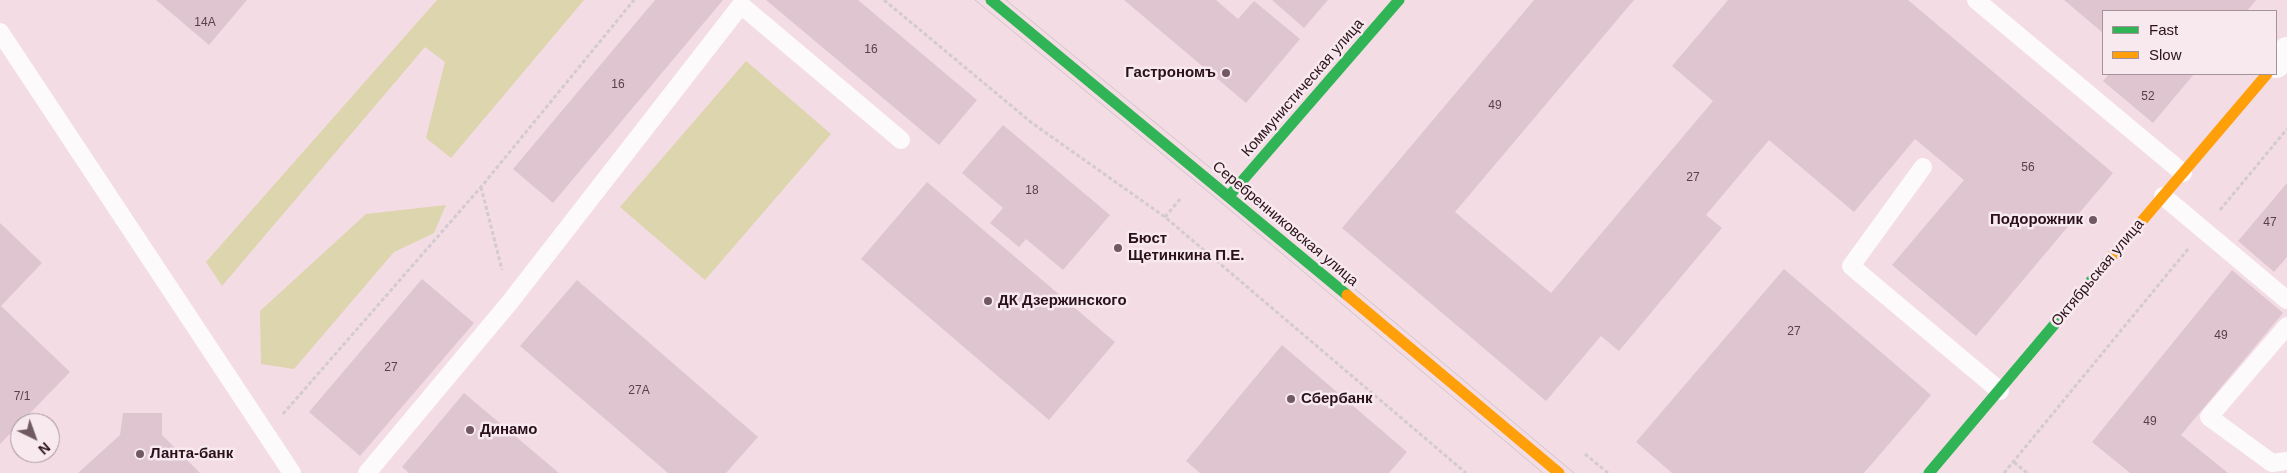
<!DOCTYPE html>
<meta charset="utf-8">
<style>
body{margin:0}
#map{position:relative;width:2287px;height:473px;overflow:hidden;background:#f4dce5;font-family:Helvetica,sans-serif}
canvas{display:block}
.legend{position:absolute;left:2102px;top:10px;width:175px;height:65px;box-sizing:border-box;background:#f7e9ee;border:1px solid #a5939a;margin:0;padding:6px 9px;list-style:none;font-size:15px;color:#2a111c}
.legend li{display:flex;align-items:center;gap:10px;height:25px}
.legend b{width:25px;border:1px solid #a5939a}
.north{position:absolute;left:10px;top:413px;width:50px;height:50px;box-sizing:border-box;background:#f7e9ee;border:1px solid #a5939a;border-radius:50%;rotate:138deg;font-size:14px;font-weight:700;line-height:20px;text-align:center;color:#2a111c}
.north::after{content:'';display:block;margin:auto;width:18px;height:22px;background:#715862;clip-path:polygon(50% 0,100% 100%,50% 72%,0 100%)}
</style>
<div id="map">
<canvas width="2287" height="473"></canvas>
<ul class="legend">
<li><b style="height:6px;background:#30b455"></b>Fast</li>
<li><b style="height:6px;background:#ff9f0a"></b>Slow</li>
</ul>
<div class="north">N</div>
</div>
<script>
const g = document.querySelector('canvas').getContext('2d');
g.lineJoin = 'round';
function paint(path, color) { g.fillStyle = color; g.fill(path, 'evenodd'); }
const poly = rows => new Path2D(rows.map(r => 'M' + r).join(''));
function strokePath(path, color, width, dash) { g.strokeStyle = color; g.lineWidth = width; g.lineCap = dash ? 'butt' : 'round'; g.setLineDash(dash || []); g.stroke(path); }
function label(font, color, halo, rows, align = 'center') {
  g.font = font + ' Helvetica,sans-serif'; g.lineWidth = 5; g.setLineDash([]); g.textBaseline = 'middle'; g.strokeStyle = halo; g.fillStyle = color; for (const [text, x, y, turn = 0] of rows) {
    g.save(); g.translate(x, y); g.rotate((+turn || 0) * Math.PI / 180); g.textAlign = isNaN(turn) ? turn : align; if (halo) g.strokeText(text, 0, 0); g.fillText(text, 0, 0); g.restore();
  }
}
paint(poly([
 [437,0,584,0,451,158,426,138,445,62,425,47,222,286,206,262],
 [746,61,831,134,705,280,620,207],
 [446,205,434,233,394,252,294,369,261,364,260,311,366,214]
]), '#dcd5ad');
paint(poly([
 [156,0,247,0,209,45],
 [655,0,723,0,553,203,513,169],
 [766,0,858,0,977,100,939,145],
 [1124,0,1216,0,1238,19,1254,1,1300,39,1246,103],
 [1272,0,1328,0,1304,28],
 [1534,0,1634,0,1455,212,1551,293,1713,101,1672,66,1728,0,1908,0,2113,173,1976,336,1892,265,1964,180,1915,139,1854,212,1769,140,1706,215,1722,228,1619,351,1601,336,1546,401,1342,228],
 [2064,0,2256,0,2247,11,2103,11,2103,33],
 [2109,74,2194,74,2153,123,2103,81],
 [1003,125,1110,215,1063,270,1026,239,1019,247,990,223,1003,208,962,173],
 [927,182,1115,342,1049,420,861,259],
 [2287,183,2287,257,2274,272,2238,241],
 [0,223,42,263,1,306,70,372,0,444],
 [1784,269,1931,395,1864,473,1672,473,1636,442],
 [2232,270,2283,313,2181,435,2228,473,2130,473,2092,442],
 [422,279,474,323,360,456,309,412],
 [577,280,758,437,726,473,668,473,520,346],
 [1282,345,1407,452,1389,473,1200,473,1186,461],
 [464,393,559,473,409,473,402,467],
 [123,413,162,413,162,435,200,473,78,473,120,435]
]), '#dec5cf');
strokePath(poly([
 [884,0,1032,123,1165,217,1466,473],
 [481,187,502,270],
 [2220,210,2287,129],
 [1165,217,1181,198],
 [283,414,481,187,634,0],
 [1585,454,1608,473],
 [2014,462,2027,473],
 [2004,473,2188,249]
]), '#d3cbce', 3, [4, 2.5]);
strokePath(poly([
 [1976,0,2183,173],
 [0,32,292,473],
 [1923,167,1851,266,2000,391],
 [2163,196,2287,300],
 [2287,326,2209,417,2272,463,2287,461],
 [367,473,510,302,741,5,901,140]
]), '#fdfafb', 18);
strokePath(poly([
 [2276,64,2287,51]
]), '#fdfafb', 28);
strokePath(poly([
 [991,0,1347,295],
 [1229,196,1399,0],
 [1929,473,2113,255]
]), '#30b455', 11);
strokePath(poly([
 [2113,255,2267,74],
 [1347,295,1559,473]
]), '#ff9f0a', 11);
strokePath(poly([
 [975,0,1223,204,1543,473],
 [1006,0,1236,189,1574,473]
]), '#cec6c9', 1);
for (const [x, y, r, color] of [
 [1226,73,5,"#715862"],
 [2093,220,5,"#715862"],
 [1118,248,5,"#715862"],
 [988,301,5,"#715862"],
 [1291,399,5,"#715862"],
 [470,430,5,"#715862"],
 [140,454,5,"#715862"]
]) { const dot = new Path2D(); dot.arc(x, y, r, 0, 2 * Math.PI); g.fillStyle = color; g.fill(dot); strokePath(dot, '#f7e9ee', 2); }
label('12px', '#583f4a', null, [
 ["14А",205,23],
 ["16",871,50],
 ["16",618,85],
 ["52",2148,97],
 ["49",1495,106],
 ["56",2028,168],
 ["27",1693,178],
 ["18",1032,191],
 ["47",2270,223],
 ["27",1794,332],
 ["49",2221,336],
 ["27",391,368],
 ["27А",639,391],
 ["7/1",22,397],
 ["49",2150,422]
]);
label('bold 15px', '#2a111c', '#f7e9ee', [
 ["Гастрономъ",1216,73,"right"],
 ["Подорожник",2083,220,"right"],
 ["Бюст",1128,239],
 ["Щетинкина П.Е.",1128,256],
 ["ДК Дзержинского",998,301],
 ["Сбербанк",1301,399],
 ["Динамо",480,430],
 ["Ланта-банк",150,454]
], 'left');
label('15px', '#2a111c', '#f7e9ee', [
 ["Коммунистическая улица",1303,88,-49],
 ["Серебренниковская улица",1285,224,40],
 ["Октябрьская улица",2098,273,-50]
]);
</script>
